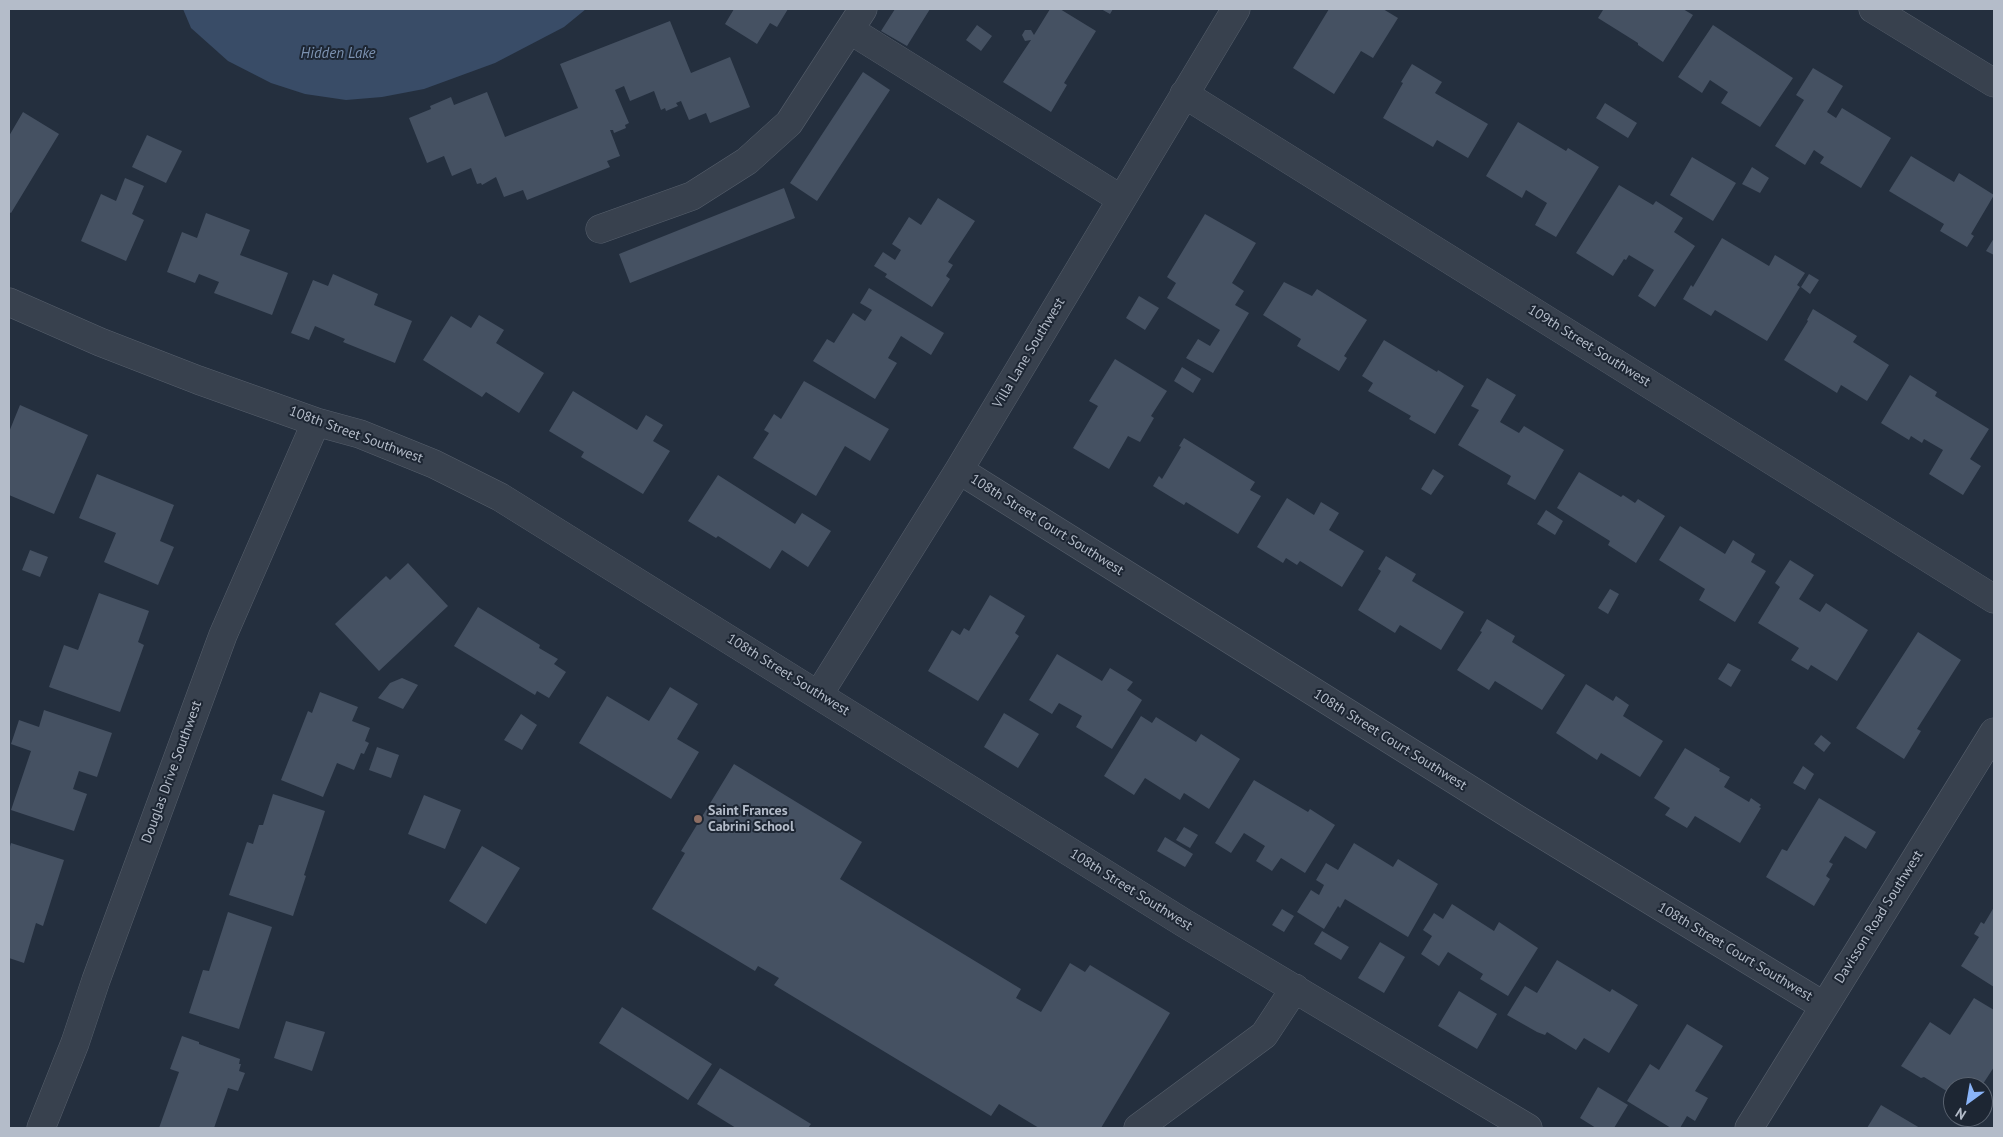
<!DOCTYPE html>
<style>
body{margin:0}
#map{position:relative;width:2003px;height:1137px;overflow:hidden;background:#242f3e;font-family:"PT Sans",sans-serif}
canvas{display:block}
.frame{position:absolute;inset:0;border:10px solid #b4bcc9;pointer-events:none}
.north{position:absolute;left:1943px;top:1077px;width:50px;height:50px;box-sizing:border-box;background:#1d2633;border:1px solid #59626f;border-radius:50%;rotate:212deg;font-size:14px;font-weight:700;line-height:20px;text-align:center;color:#b4bcc9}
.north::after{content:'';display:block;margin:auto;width:18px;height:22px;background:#8ab4f8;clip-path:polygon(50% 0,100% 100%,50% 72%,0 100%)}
</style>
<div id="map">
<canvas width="2003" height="1137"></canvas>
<div class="frame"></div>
<div class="north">N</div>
</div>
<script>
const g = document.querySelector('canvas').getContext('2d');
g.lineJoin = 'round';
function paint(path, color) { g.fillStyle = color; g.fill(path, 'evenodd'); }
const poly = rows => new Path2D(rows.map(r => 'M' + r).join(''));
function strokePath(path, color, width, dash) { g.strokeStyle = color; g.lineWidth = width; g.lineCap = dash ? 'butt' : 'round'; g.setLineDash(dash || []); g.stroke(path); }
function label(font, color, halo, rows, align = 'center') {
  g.font = font + ' "PT Sans",sans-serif'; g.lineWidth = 4; g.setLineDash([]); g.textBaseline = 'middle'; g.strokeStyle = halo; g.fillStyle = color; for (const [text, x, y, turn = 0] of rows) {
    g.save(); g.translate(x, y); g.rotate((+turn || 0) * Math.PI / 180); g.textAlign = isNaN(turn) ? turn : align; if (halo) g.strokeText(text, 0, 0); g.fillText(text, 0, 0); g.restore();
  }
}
paint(poly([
 [183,9,586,9,564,27,495,63,424,89,382,97,346,100,305,94,271,83,228,61,191,28]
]), '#394c67');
paint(poly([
 [734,9,788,9,777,27,770,23,757,44,725,24],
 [895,9,930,9,907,46,881,31],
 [1050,9,1060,9,1096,31,1064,83,1067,85,1051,112,1003,82,1031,40,1025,41,1022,35,1025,30,1031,30,1034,35],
 [1101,9,1113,9,1110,14],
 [1329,9,1383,9,1398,18,1373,58,1361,51,1334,94,1293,68],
 [1601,9,1683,9,1693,15,1663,62,1638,45,1638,43,1598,18,1603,10],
 [670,21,691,73,730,57,750,107,710,123,706,113,689,120,681,101,676,103,678,106,666,111,665,108,661,110,654,91,630,101,624,86,615,90,629,123,625,125,626,128,614,133,613,130,610,130,620,156,607,161,610,167,527,200,523,190,504,197,496,177,482,185,481,183,477,184,471,168,452,176,444,156,427,163,409,118,431,109,430,106,451,97,454,105,487,92,505,137,578,108,560,64],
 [977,25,992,36,981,51,966,40],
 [1713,25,1793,78,1760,127,1721,103,1728,92,1710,80,1702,93,1678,77],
 [1412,64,1442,82,1435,93,1488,124,1468,158,1437,140,1433,147,1383,118,1403,83,1401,82],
 [1813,68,1843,86,1827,112,1836,118,1842,108,1891,138,1861,188,1820,163,1824,157,1814,150,1805,165,1775,146,1804,100,1796,95],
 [863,72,890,90,817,201,790,183],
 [1605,103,1637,123,1628,138,1596,118],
 [23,112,59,134,11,213,9,212,9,136],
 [1518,122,1566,151,1568,148,1599,167,1556,237,1535,225,1547,203,1526,190,1522,198,1486,176],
 [147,135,182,151,166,183,132,167],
 [1911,156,1954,182,1959,173,1994,195,1971,234,1974,236,1967,247,1940,231,1944,224,1889,191],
 [1692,157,1736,183,1713,221,1670,195],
 [1752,167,1769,178,1760,193,1742,184],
 [125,178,144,186,132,214,144,220,126,261,81,241,101,194,116,201],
 [1619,185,1653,205,1656,201,1683,218,1674,232,1695,246,1655,307,1638,296,1654,270,1629,255,1626,260,1624,259,1613,276,1576,253],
 [784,188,795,218,630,283,619,254],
 [938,198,975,221,948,262,953,265,946,276,950,279,932,307,885,277,887,274,874,266,883,252,895,260,901,250,892,244,909,217,921,225],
 [206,213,250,230,240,255,288,273,272,315,214,293,219,282,199,274,195,283,167,272,182,232,197,238],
 [1205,214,1256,243,1232,283,1244,291,1235,305,1249,313,1213,373,1186,358,1198,339,1210,346,1220,330,1167,298,1176,283,1167,277],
 [1722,238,1769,266,1775,255,1805,273,1797,285,1800,287,1767,341,1715,310,1711,316,1683,299,1691,285,1693,287],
 [1994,238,1994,255,1986,251],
 [333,274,378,294,374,305,412,321,395,363,343,342,345,339,315,326,309,340,291,333,313,280,328,286],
 [1809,274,1819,280,1810,294,1801,287],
 [1284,282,1312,296,1317,289,1367,320,1344,356,1347,358,1339,371,1297,346,1301,339,1263,315],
 [869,288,944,333,931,355,901,336,888,358,897,363,875,399,813,361,827,339,834,343,853,313,865,321,872,310,860,303],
 [1139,296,1159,308,1145,330,1126,318],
 [1813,309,1857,336,1853,342,1889,365,1867,401,1841,385,1837,393,1784,360,1808,321,1807,320],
 [479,315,504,330,496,343,544,373,519,413,486,392,482,397,423,360,451,316,471,328],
 [1384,340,1437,372,1438,370,1464,386,1435,434,1409,419,1411,416,1368,391,1373,383,1362,376],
 [1115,359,1167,391,1151,416,1154,418,1140,442,1128,436,1109,469,1073,448,1098,406,1089,401],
 [1182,367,1201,379,1193,393,1174,381],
 [1910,375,1937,392,1935,396,1989,429,1970,459,1981,466,1963,495,1929,474,1943,450,1924,439,1922,443,1911,436,1909,440,1881,423],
 [1487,378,1516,395,1500,422,1519,433,1524,426,1564,450,1535,500,1507,484,1511,476,1458,445,1479,410,1471,406],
 [804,381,889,429,870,461,845,446,816,496,753,458,769,433,764,430,774,414,781,419],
 [573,391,637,430,646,415,663,425,653,441,670,451,643,494,581,457,584,452,549,431],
 [20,405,88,435,54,514,9,495,9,432],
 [1184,438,1255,482,1250,490,1261,496,1238,534,1186,502,1184,505,1153,486,1159,476,1162,479,1181,447,1179,446],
 [1433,469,1444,476,1431,495,1421,489],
 [1579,472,1621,497,1623,495,1635,503,1638,499,1665,516,1636,563,1608,545,1610,541,1557,508],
 [97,474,174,505,160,541,174,547,158,585,104,562,116,533,79,518],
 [718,475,795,524,802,513,831,531,808,567,782,550,770,569,718,536,716,538,688,521],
 [1287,498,1314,515,1321,502,1339,513,1329,530,1364,551,1342,587,1300,561,1297,565,1286,558,1283,563,1257,547],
 [1546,510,1563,521,1555,535,1537,524],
 [1680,526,1725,554,1733,540,1755,554,1751,562,1766,571,1735,622,1699,600,1705,589,1659,560],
 [30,550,48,557,40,577,22,570],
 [1386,556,1416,574,1412,581,1464,612,1441,650,1400,625,1395,633,1358,610,1381,571,1378,569],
 [1790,560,1814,575,1799,599,1820,612,1826,603,1868,630,1837,681,1811,665,1808,670,1791,660,1799,648,1758,623,1780,587,1775,583],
 [408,563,448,606,379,671,335,624,386,576,390,580],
 [1610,589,1619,594,1608,614,1598,608],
 [99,593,149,611,138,642,144,645,120,712,49,687,64,645,78,650],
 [990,595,1025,616,1015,633,1019,636,978,701,928,671,952,630,960,635,964,628,969,631],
 [478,607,540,645,539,648,558,659,554,664,566,672,549,698,537,691,535,695,454,646],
 [1487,619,1515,636,1512,642,1565,675,1542,710,1495,681,1489,690,1457,670,1482,632,1480,631],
 [1918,632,1961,660,1917,729,1921,731,1904,759,1856,728],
 [1057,654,1102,681,1110,668,1133,682,1127,690,1142,700,1112,749,1076,727,1082,716,1059,703,1052,714,1029,700],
 [1728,663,1741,670,1731,687,1718,679],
 [402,678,418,685,403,709,378,698,390,683],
 [1586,684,1613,701,1616,696,1629,705,1623,716,1663,741,1640,777,1601,753,1597,760,1556,733],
 [670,687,698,704,677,739,699,752,671,799,579,743,607,696,649,721],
 [320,692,358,707,352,721,370,728,365,741,369,743,364,754,361,753,354,770,337,763,323,797,281,780,308,711,312,713],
 [44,710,112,733,97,777,79,771,73,789,87,794,74,831,11,810,31,751,11,744,19,720,39,727],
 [1004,713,1039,734,1018,768,984,747],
 [521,714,537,725,522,750,504,740],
 [1141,716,1152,723,1156,717,1196,742,1201,734,1240,759,1209,809,1184,793,1180,800,1145,778,1134,795,1104,776],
 [1821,735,1831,743,1824,752,1814,744],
 [377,747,399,755,391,778,369,770],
 [1685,748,1720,769,1719,771,1730,777,1724,787,1749,802,1751,798,1761,805,1759,807,1761,808,1740,843,1695,816,1687,828,1665,815,1670,808,1654,798],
 [734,764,862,842,840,879,1021,989,1016,998,1041,1012,1070,963,1085,972,1090,965,1170,1013,1101,1128,1039,1128,999,1104,991,1116,774,985,779,978,758,966,755,971,652,909,685,853,681,851],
 [1803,766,1814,774,1805,790,1793,783],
 [1254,780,1308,812,1310,809,1335,825,1305,873,1281,858,1272,871,1256,861,1265,846,1244,833,1231,853,1215,843],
 [273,794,325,811,304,875,306,876,293,916,229,895,247,842,253,844,259,825,263,825],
 [424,795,461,810,445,849,408,834],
 [1819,798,1876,832,1866,849,1845,836,1829,862,1833,864,1826,876,1830,879,1814,906,1766,877,1782,849,1787,851],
 [1184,827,1198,835,1190,848,1176,840],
 [1165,837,1193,854,1185,867,1157,851],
 [11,843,64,860,43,926,36,923,24,963,9,958,9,850],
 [1354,843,1393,867,1398,859,1438,884,1408,937,1345,899,1340,908,1338,906,1324,929,1297,912,1311,890,1319,895,1324,885,1316,880,1326,863,1338,870],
 [482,846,520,868,486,924,449,901],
 [1452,904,1494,931,1499,922,1538,948,1508,996,1480,979,1483,974,1448,952,1439,966,1421,954,1432,936,1423,930,1434,913,1443,919],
 [1994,907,1994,987,1961,966,1979,937,1974,934,1981,922,1984,924],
 [1282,909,1294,916,1284,932,1272,925],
 [228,912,272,927,239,1029,189,1013,203,970,209,971],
 [1322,931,1349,947,1341,960,1314,944],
 [1380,942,1405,957,1384,993,1358,978],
 [1557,960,1610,992,1612,989,1638,1005,1609,1053,1584,1038,1576,1050,1547,1032,1545,1035,1537,1032,1507,1015,1525,986,1537,993],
 [1459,991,1497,1014,1477,1049,1438,1026],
 [1974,998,1994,1010,1994,1067,1981,1087,1953,1087,1953,1095,1924,1077,1921,1078,1901,1066,1930,1022,1950,1035],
 [622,1007,712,1064,688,1100,599,1043],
 [286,1021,325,1032,312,1071,274,1058],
 [1687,1024,1723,1046,1695,1091,1708,1098,1695,1121,1687,1116,1680,1128,1671,1128,1627,1101,1650,1064,1659,1070],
 [182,1036,199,1042,199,1044,240,1059,239,1064,241,1064,239,1071,245,1073,238,1091,228,1088,214,1128,159,1128,179,1072,170,1069],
 [720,1068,811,1124,808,1128,736,1128,697,1104],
 [1598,1087,1628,1105,1614,1128,1596,1128,1580,1118],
 [1881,1105,1920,1128,1867,1128]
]), '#455162');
const minor = poly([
 [1873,9,1994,83],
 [850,30,1121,199],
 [1184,94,1994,599],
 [600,229,692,196,747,161,789,123,863,9],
 [9,302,100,342,198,380,316,422,360,434,434,464,500,497,1184,923,1528,1128],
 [959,470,1517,819,1824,1006],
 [819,694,959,470,1236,9],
 [41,1128,75,1043,96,980,223,635,316,422],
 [1138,1128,1264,1035,1295,988],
 [1749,1128,1994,732]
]);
strokePath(minor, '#565f6c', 29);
strokePath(minor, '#38414e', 28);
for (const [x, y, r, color] of [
 [698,819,5,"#8d6e63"]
]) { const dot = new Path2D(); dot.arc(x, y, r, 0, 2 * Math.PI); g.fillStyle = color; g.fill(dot); strokePath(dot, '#1d2633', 2); }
label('14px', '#b4bcc9', '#1d2633', [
 ["109th Street Southwest",1589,346,32],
 ["Villa Lane Southwest",1029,353,-59],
 ["108th Street Southwest",356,435,20],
 ["108th Street Court Southwest",1047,525,32],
 ["108th Street Southwest",788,675,32],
 ["108th Street Court Southwest",1390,740,32],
 ["Douglas Drive Southwest",172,772,-70],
 ["108th Street Southwest",1131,890,32],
 ["Davisson Road Southwest",1879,917,-58],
 ["108th Street Court Southwest",1735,952,31]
]);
label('bold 14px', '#b4bcc9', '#1d2633', [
 ["Saint Frances",708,811],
 ["Cabrini School",708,827]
], 'left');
label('italic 15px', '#7c92b1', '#1d2633', [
 ["Hidden Lake",338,54]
]);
</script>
